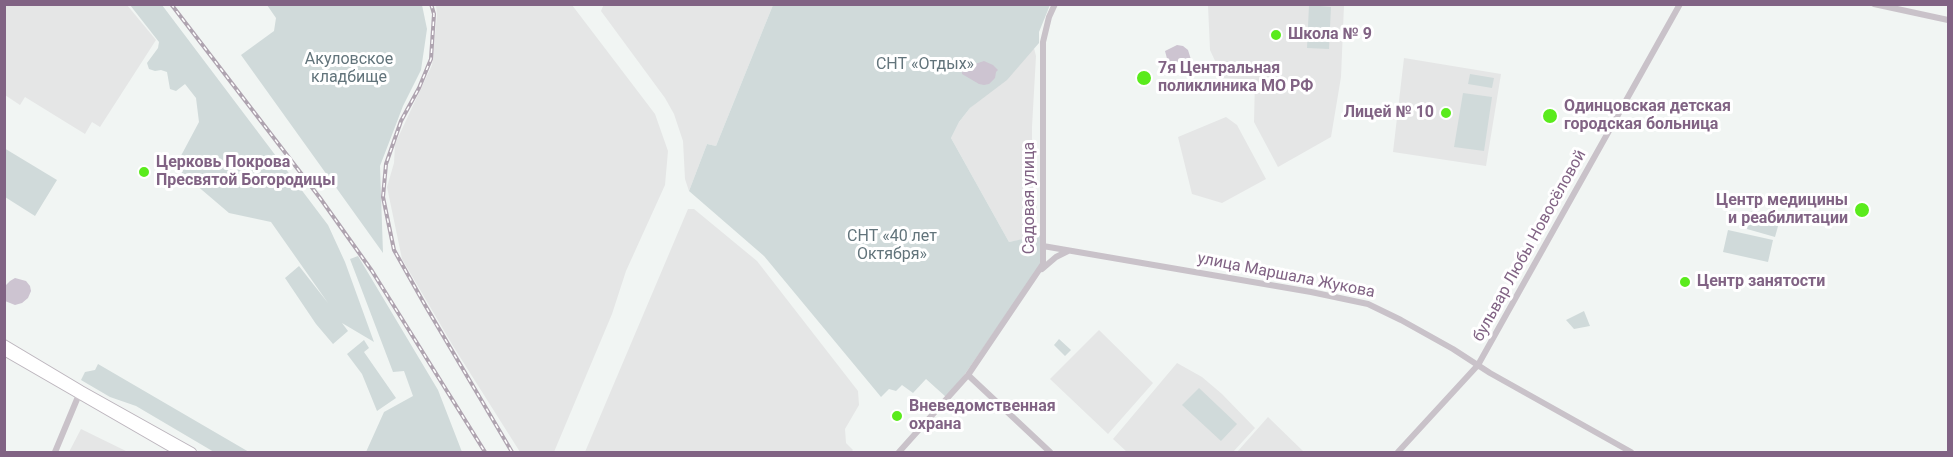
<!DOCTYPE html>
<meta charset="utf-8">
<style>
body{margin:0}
#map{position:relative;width:1953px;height:457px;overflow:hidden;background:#f1f5f3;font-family:Roboto,sans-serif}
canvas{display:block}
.frame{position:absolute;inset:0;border:6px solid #816384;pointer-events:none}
</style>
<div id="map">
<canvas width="1953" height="457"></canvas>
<div class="frame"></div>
</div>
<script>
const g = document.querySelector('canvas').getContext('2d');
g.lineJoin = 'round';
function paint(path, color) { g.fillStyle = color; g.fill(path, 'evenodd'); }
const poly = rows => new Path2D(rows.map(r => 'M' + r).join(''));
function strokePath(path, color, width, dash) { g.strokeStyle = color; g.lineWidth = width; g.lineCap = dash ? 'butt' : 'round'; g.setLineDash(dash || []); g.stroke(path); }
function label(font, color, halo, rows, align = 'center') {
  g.font = font + ' Roboto,sans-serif'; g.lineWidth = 6; g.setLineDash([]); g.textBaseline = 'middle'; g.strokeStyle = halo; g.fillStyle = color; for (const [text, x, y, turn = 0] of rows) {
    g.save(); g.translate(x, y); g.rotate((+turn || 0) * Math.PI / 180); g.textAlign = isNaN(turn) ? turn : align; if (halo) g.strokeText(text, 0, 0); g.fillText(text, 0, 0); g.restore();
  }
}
paint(poly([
 [604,4,773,5,716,146,707,144,689,191,685,179,683,141,674,114,665,98,601,11],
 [4,5,127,5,156,40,100,127,92,122,85,134,25,97,20,105,5,95],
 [436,5,572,5,655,114,668,151,665,185,626,271,612,314,554,452,520,452,453,346,402,259,387,187,394,163,395,144,432,65,437,15],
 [1208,5,1344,5,1341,77,1331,137,1278,167,1254,122,1255,80,1223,78,1210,50],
 [1034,48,1036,56,1032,127,1032,151,1029,152,1031,173,1037,205,1036,222,1034,225,1036,237,1009,242,951,138,959,122,970,108],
 [1404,58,1501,74,1486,166,1393,152],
 [1226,117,1237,125,1266,179,1222,203,1192,194,1178,137],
 [688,209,694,209,757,261,858,391,859,405,845,429,846,443,853,450,851,452,585,452],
 [1099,330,1153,383,1108,434,1050,379],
 [1177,363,1202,377,1222,394,1255,428,1233,452,1127,452,1113,439],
 [1268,417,1304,452,1237,452],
 [81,429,128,452,69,452]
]), '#e5e6e6');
paint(poly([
 [130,5,162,5,328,225,345,262,374,342,342,323,348,331,333,344,316,324,285,278,299,266,328,303,271,222,229,213,175,167,199,122,196,98,185,84,176,91,170,89,167,72,161,70,155,71,149,69,147,63,158,48,159,42],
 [267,5,422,5,427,29,421,70,403,106,380,166,383,253,241,55,274,31,276,18],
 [773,5,1050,5,1039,32,1039,43,1007,80,970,108,959,122,951,138,1009,242,1041,235,1041,264,965,374,946,397,926,379,913,393,902,385,896,391,889,389,881,397,764,256,689,191,707,144,716,146],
 [1309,5,1331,7,1329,49,1307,48],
 [1470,74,1494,78,1492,88,1468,84],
 [1463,93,1492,97,1484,151,1454,147],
 [4,148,57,180,35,216,5,197],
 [1751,211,1780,219,1775,237,1747,229],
 [1728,230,1773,240,1768,262,1723,252],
 [358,256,438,390,462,452,366,452,384,412,413,396,404,371,393,372,350,259],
 [1584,311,1590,326,1574,329,1566,320],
 [1059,339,1071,350,1065,356,1054,345],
 [364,340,369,348,364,352,396,398,377,411,362,374,347,354],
 [98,364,249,452,214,452,136,406,110,397,81,380,85,372,95,370],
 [1199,388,1237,424,1221,441,1182,405]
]), '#d0dada');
paint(poly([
 [1177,45,1183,46,1188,50,1193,66,1192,73,1183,74,1180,68,1176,65,1172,68,1169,66,1165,51],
 [984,61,993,65,998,70,996,72,995,78,989,84,984,85,979,84,962,74,962,68,965,62,975,64],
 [15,278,26,281,30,286,31,291,28,298,22,303,15,305,5,301,4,287,10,281]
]), '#cdc4d1');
const primary = poly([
 [4,344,81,390,192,452],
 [4,351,179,452]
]);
strokePath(primary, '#bcb5bd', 10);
strokePath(poly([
 [1874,4,1948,20],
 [1043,246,1311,292,1368,304,1401,320,1453,349,1490,373,1631,452],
 [1042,269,1056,257,1068,251],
 [968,375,1050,452],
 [55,452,80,392],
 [899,452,968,375,1043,264,1043,42,1049,17,1055,4],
 [1398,452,1478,365,1680,4]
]), '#c9c2c9', 6);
strokePath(primary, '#fff', 8);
const rail = poly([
 [171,4,320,198,372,271,485,452],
 [431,4,434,14,431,59,419,88,401,121,386,164,383,197,394,250,425,305,512,452]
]);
strokePath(rail, '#afa4b0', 4);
strokePath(rail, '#fff', 1.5, [4.5]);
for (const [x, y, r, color] of [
 [1276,35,6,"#5aeb1c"],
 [1144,78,8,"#5aeb1c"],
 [1446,113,6,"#5aeb1c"],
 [1550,116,8,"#5aeb1c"],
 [144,172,6,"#5aeb1c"],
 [1862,210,8,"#5aeb1c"],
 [1685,282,6,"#5aeb1c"],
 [897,416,6,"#5aeb1c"]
]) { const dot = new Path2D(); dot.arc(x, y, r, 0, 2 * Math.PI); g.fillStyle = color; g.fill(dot); strokePath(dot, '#fff', 2); }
label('bold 16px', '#816384', '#fff', [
 ["Школа № 9",1288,35],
 ["7я Центральная",1158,69],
 ["поликлиника МО РФ",1158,87],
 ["Одинцовская детская",1564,107],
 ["городская больница",1564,125],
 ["Лицей № 10",1434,113,"right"],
 ["Церковь Покрова",156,163],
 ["Пресвятой Богородицы",156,181],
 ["Центр медицины",1848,201,"right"],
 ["и реабилитации",1848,219,"right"],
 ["Центр занятости",1697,282],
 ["Вневедомственная",909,407],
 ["охрана",909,425]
], 'left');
label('16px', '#62747b', '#fff', [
 ["Акуловское",349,60],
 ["кладбище",349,78],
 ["СНТ «Отдых»",925,65],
 ["СНТ «40 лет",892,237],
 ["Октября»",892,255]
]);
label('16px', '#816384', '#fff', [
 ["Садовая улица",1030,198,-90],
 ["бульвар Любы Новосёловой",1530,246,-61],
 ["улица Маршала Жукова",1286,276,11]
]);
</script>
